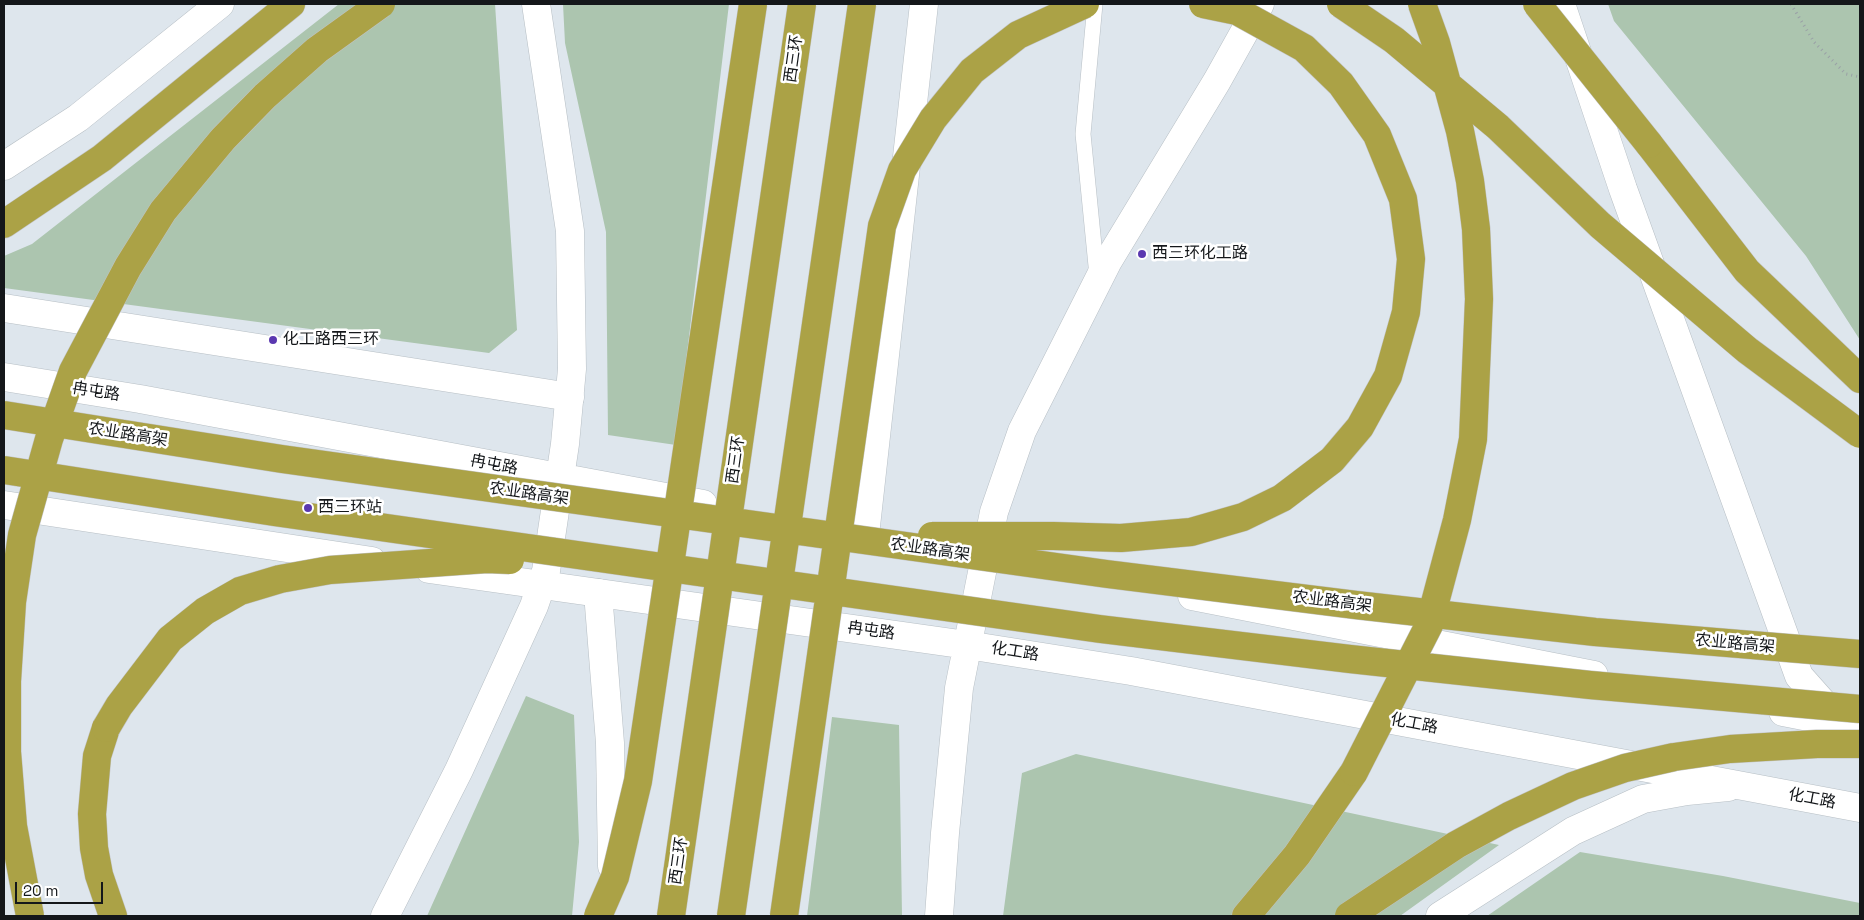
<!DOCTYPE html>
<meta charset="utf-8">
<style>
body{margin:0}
#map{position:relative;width:1864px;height:920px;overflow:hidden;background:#dee6ed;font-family:"Space Grotesk",sans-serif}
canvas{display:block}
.frame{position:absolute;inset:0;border:5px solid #14171a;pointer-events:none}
.scale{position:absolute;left:15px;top:882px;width:88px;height:22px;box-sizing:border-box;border:2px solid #14171a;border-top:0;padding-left:6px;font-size:15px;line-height:18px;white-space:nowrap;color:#14171a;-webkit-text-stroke:4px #fff;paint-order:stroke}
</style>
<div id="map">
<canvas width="1864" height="920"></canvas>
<div class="frame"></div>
<div class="scale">20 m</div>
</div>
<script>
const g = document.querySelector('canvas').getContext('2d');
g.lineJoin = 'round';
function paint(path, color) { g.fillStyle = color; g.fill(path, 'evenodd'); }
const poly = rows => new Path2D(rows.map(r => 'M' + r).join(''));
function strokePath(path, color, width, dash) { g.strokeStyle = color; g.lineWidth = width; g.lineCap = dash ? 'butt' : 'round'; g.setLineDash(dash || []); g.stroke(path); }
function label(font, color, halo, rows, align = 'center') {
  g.font = font + ' "Space Grotesk","Noto Sans SC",sans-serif'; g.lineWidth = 5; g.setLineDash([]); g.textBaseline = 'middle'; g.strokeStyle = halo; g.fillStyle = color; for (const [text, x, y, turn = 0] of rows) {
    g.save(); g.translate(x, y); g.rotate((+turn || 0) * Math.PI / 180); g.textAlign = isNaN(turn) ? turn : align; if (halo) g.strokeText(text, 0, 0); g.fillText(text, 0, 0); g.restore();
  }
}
paint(poly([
 [339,4,495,4,517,330,489,353,4,288,4,256,32,244],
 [563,4,729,4,676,445,608,435,606,232,565,43],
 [1608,4,1860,4,1860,340,1806,256,1614,21],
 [526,696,574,715,579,842,572,916,427,916],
 [832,717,899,725,902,916,807,916],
 [1076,754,1499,845,1400,916,1003,916,1022,773],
 [1580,852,1723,876,1860,903,1860,916,1487,916]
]), '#acc5af');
const service = poly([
 [1095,4,1083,134,1097,276]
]);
const minor = poly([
 [1561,4,1623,189,1799,676,1823,703,1842,713],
 [4,166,78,118,220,4],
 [4,308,570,397],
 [865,535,924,4],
 [598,593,610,743,612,866],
 [1440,916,1573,831,1643,799,1687,791,1728,787]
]);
const secondary = poly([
 [4,377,140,399,703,504],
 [4,505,372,561],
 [429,569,967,645,1131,671,1860,808],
 [1192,596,1594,675],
 [1783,712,1860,727],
 [385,916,459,770,534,606,546,571,565,444,572,369,570,231,536,4],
 [939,916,945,833,959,688,994,512,1022,431,1108,261,1217,81,1260,4]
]);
const trunk = poly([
 [1649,144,1747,271,1860,379],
 [4,224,102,158,291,4],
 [106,728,97,756,92,814,94,848,99,875,113,916],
 [1246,916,1297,855,1354,772]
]);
strokePath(service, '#b7bfc5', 16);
strokePath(minor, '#b7bfc5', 29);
strokePath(secondary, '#b7bfc5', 29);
strokePath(trunk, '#c2c3c3', 29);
strokePath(poly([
 [1791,4,1814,42,1846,74,1860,77]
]), '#9aa0a6', 3, [1, 4]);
strokePath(service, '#fff', 15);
strokePath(minor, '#fff', 28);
strokePath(secondary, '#fff', 28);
strokePath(trunk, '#aba246', 28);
const trunkBridge = poly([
 [1341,4,1394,40,1498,127,1600,225,1747,350,1860,434],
 [1537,4,1649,144],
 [4,415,282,459,1107,574,1356,605,1595,632,1860,654],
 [4,470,274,512,1100,629,1350,659,1590,685,1860,709],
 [932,536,1053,536,1121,538,1191,532,1243,517,1282,498,1332,460,1360,427,1388,376,1406,312,1411,259,1403,199,1377,135,1341,84,1304,48,1237,11,1203,4],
 [106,728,119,706,170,639,205,611,240,591,280,579,330,570,487,559,510,560],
 [1354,772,1429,625,1457,520,1473,439,1479,299,1476,229,1470,181,1460,131,1436,43,1422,4],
 [30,916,13,826,7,752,7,681,12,602,22,535,49,439,73,371,128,267,163,211,223,139,265,96,317,50,381,4],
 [598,916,615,877,638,781,753,4],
 [671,916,802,4],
 [731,916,862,4],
 [784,916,882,226,902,170,933,119,972,71,1018,35,1085,4],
 [1349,916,1456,845,1509,816,1573,786,1625,768,1674,757,1730,749,1817,744,1860,744]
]);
strokePath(trunkBridge, '#c2c3c3', 29, []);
strokePath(trunkBridge, '#aba246', 28);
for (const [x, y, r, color] of [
 [1142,254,5,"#5a38b0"],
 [273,340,5,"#5a38b0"],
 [308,508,5,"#5a38b0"]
]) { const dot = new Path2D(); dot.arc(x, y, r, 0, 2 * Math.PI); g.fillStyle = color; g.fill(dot); strokePath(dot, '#fff', 2); }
label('16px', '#14171a', '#fff', [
 ["西三环",794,59,-82],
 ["冉屯路",96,392,9],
 ["农业路高架",128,435,9],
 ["西三环",736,460,-82],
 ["冉屯路",494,465,11],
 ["农业路高架",529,494,8],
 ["农业路高架",930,550,8],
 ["农业路高架",1332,602,7],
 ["冉屯路",871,631,8],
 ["农业路高架",1735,644,5],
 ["化工路",1015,652,9],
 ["化工路",1414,724,11],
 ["化工路",1812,799,11],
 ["西三环",679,861,-82]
]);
label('16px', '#14171a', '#fff', [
 ["西三环化工路",1152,254],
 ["化工路西三环",283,340],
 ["西三环站",318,508]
], 'left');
</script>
